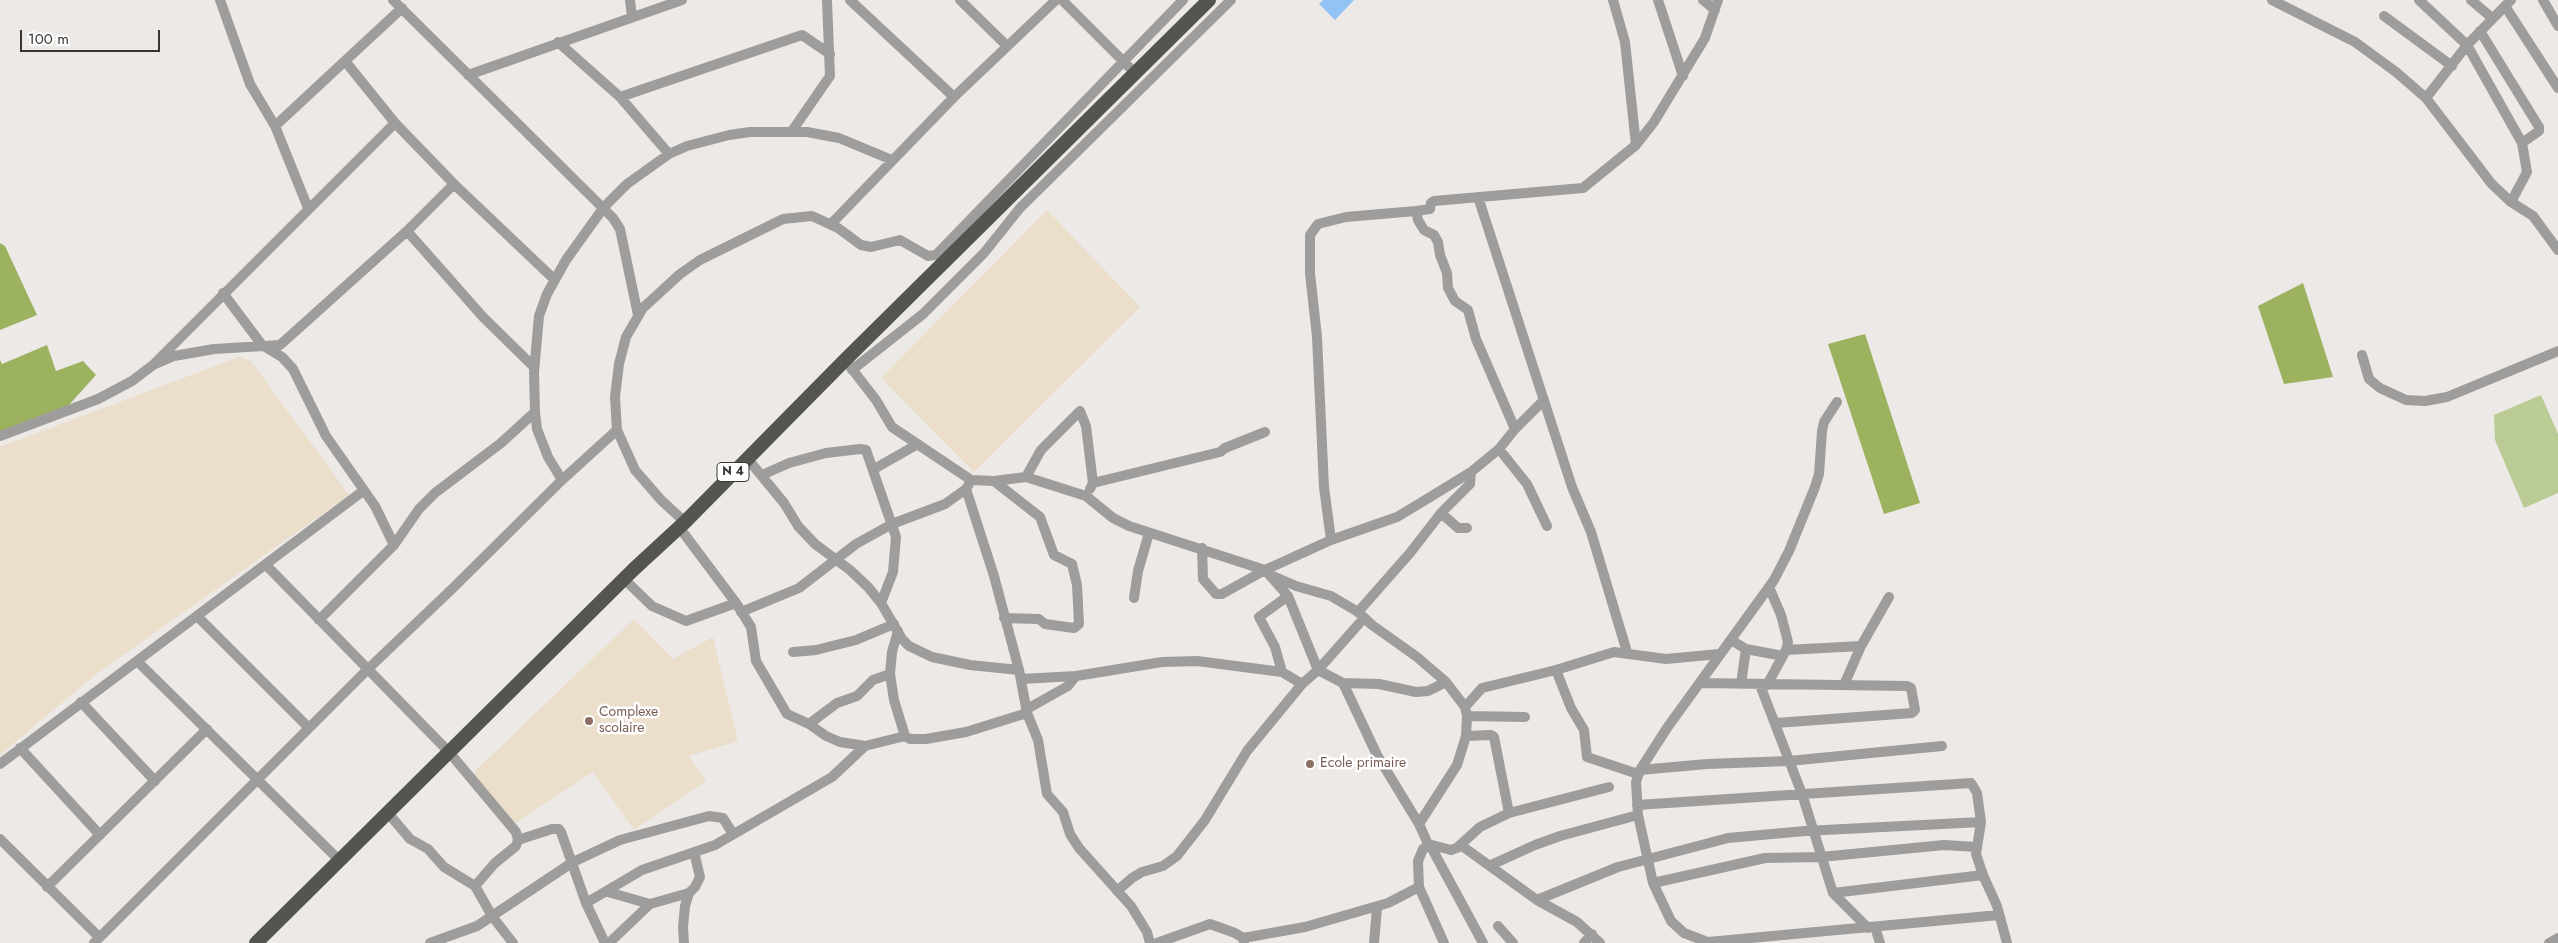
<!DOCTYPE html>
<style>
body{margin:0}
#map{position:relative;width:2558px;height:943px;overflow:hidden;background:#ece9e7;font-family:Jost,sans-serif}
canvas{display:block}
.scale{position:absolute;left:20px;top:30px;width:140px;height:22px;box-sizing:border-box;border:2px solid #373635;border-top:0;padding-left:6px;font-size:15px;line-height:18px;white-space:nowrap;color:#373635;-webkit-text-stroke:4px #fff;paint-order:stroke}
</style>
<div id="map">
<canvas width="2558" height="943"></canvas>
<div class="scale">100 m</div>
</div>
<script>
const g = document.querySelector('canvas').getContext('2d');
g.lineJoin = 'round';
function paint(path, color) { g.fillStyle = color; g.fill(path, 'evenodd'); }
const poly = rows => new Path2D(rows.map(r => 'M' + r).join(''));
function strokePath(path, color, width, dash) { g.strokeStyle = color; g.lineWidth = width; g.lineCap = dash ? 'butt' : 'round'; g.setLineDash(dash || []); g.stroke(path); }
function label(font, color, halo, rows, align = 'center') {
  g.font = font + ' Jost,sans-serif'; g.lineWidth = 5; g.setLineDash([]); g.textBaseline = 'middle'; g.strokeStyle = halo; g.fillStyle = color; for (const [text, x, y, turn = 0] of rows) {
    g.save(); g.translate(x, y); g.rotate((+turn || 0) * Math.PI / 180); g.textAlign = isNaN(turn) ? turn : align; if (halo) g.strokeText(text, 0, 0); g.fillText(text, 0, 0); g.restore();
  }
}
paint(poly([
 [1047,210,1140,307,974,472,881,378],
 [239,357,251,361,349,495,95,675,0,755,0,447],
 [634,619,673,659,713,637,738,741,689,756,706,781,634,830,593,772,512,825,472,774]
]), '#ebdeca');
paint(poly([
 [2541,395,2558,434,2558,493,2524,508,2495,440,2494,415]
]), '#bbcb95');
paint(poly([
 [0,243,5,246,37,315,0,330],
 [2303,283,2333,377,2284,384,2258,306],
 [1865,334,1920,503,1884,514,1828,344],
 [47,345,56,371,83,361,96,375,60,415,0,437,0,360,2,364]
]), '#9cb25f');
paint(poly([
 [1323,0,1354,0,1335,20,1319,4]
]), '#92c3f6');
strokePath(poly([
 [220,0,250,84,275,126,308,208],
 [393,0,613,218,620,229,638,315],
 [630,0,632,17],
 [850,0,954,97],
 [960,0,1006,45],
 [1062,0,1135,73],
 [1613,0,1625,42,1636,145],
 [1658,0,1683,76],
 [1703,0,1715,10],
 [2272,0,2355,42,2396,72,2426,98,2491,183,2511,202,2533,216,2558,250],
 [2419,0,2467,45,2522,143],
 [2471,0,2492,18],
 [2543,0,2558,26],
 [2505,6,2558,88],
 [2384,16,2452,66],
 [2480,31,2539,127,2539,131,2522,143,2527,172,2511,202],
 [558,42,620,97,669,154],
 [345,61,395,123,454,184,554,279],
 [468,75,682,0],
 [620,97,802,35,830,54],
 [2426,98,2467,45,2511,0],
 [275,126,402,8],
 [792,131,830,76,827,0],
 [1478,197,1572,487,1591,532,1627,652],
 [1416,211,1430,209,1431,203,1434,201,1583,188,1636,145,1654,122,1705,38,1718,0],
 [831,224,954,97,1056,0],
 [407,231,483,317,534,367],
 [223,293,262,345,282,357,293,369,326,436,375,506,394,545],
 [2362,355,2369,379,2380,388,2406,400,2425,401,2447,397,2558,351],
 [845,360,876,400,892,427,971,480,994,481,1026,477,1086,496,1113,518,1129,526,1265,570,1288,596,1318,670,1343,683,1377,755,1419,824,1428,844,1451,850,1462,846,1537,900,1577,922,1600,943],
 [155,363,395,123],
 [852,370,923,314,984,253,1020,208,1231,0],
 [0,436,98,399,132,381,153,365,174,356,214,349,280,345,407,231,454,184],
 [1499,449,1527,484,1547,526],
 [747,458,784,503,798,526,815,544,850,570,868,587,881,603,902,639,909,646,932,657,970,665,1019,670],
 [874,469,918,444],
 [762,475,789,463,826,453,860,449,866,450,896,537,893,572,881,603],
 [1026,477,1041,450,1080,411,1086,426,1093,483,1090,489],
 [562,480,548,457,537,429,535,412,534,372,539,316,547,294,566,260,604,207,627,184,669,154,687,146,729,135,750,132,807,132,839,138,892,160],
 [994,481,1040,517,1054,555,1072,564,1077,585,1079,624,1074,628,1045,624,1039,619,1004,618],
 [1093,483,1220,452,1225,448,1265,432],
 [966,489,994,576,1019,670,1027,713,1038,740,1047,794,1063,812,1070,834,1079,848,1131,906,1147,932,1150,943],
 [1441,513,1458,528,1467,528],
 [685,522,661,500,635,470,617,430,615,397,619,364,626,337,643,308,680,274,700,260,783,219,812,216,838,228,861,245,871,247,900,240,928,256,936,255,1183,0],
 [679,527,736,603,751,627,756,661,787,714,809,724,826,736,840,742,865,746],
 [1331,540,1324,487,1317,337,1310,273,1310,235,1318,224,1346,217,1416,211,1418,220,1424,230,1434,235,1438,242,1440,255,1447,273,1448,288,1455,301,1468,310,1476,339,1515,429],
 [1202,548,1203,579,1216,594,1222,594,1265,570,1331,540,1397,517,1422,502,1471,472,1499,449,1515,429,1544,400],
 [266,565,449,752,516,832,518,840,516,846,495,863,475,886],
 [1273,576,1296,586,1331,596,1358,612,1372,625,1417,657,1446,682,1465,707],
 [624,579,652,606,686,621,736,603],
 [1134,598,1138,571,1149,533],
 [741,612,799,588,856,544,892,524,945,504,966,489,969,484],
 [1358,612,1410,553,1441,513,1470,484,1471,472],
 [197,616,309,728],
 [319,620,394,545,419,509,435,493,501,443,535,412],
 [898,631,892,652,890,674,894,700,905,736],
 [1731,640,1746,649,1741,684],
 [1746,649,1783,656],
 [1786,650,1861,646],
 [793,652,816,650,856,640,894,624],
 [137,661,339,860],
 [1556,670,1571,708,1584,730,1587,757,1638,774],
 [1282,672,1275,647,1259,617,1288,596],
 [1021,679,1076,676,1162,662,1197,661,1282,672,1302,684],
 [1343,683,1379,684,1416,692,1428,691,1446,682],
 [1701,683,1907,686,1911,688,1915,710,1912,713,1776,723],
 [1760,685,1802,794,1833,893,1983,875,1997,906,2007,943],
 [1767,685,1786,650,1788,642,1781,615,1769,587],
 [1844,685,1861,646,1889,597],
 [81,702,155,781],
 [1027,709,1068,686,1076,676],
 [1467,716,1525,717],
 [809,724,837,703,857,696,873,680,890,674],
 [1466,736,1491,735,1494,737,1509,813],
 [20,748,100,835],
 [0,764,363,491],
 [1640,770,1707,764,1789,761,1942,746],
 [1637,805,1971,783,1977,793,1981,822,1976,854,1983,875],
 [388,813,410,839,428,849,444,867,475,886,492,916,513,943],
 [1419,824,1457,765,1466,736,1467,716,1465,707,1482,688,1556,670,1614,652,1666,659,1719,654],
 [0,839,99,937],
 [518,840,552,829,559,829,561,832,586,903,604,941,607,943],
 [1430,845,1483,943],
 [1459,846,1480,827,1509,813,1609,787],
 [1491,865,1535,845,1560,836,1638,815],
 [1653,883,1765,858,1821,857,1944,845,1977,847],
 [47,887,207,729],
 [1419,887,1444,943],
 [1117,891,1132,878,1142,872,1163,866,1177,856,1205,820,1247,751,1302,684,1318,670,1364,618],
 [608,892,650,904],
 [1833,893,1868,928],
 [1537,900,1618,867,1728,838,1805,831,1981,822],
 [586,903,642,870,715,845,832,777,865,746,905,736,910,739,926,739,966,732,1027,713],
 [1498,926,1513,943],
 [1875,927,1880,943],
 [1243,938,1305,927,1388,903,1419,887,1418,861,1423,849,1429,845],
 [1708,942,1999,915],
 [94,943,368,669,453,588,562,480,617,430],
 [430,943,477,926,573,862,620,840,709,816,723,818,733,834],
 [609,943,650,904,689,893],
 [684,943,683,927,685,906,689,893,695,887,700,877,694,852],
 [1157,943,1210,924,1235,933,1243,938,1244,943],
 [1374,943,1377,908],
 [1584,943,1592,934],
 [1710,943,1684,933,1671,921,1653,883,1638,815,1636,782,1640,770,1667,728,1774,580,1789,551,1815,487,1819,474,1822,431,1824,422,1837,402],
 [2549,943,2558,938]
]), '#9e9d9c', 10);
strokePath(poly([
 [256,943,634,569,685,522,845,360,1209,0]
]), '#545451', 14);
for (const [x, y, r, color] of [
 [589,721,5,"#8d6e63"],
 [1310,764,5,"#8d6e63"]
]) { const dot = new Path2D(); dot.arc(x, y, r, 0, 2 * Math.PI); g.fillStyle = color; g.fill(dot); strokePath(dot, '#fff', 2); }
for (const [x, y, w] of [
 [733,472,32]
]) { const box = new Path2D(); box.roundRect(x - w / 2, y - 9.5, w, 19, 4); g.fillStyle = '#fff'; g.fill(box); strokePath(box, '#373635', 1); }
label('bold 12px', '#373635', null, [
 ["N 4",733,472]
]);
label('14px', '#785e54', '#fff', [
 ["Complexe",599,713],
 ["scolaire",599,729],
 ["Ecole primaire",1320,764]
], 'left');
</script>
